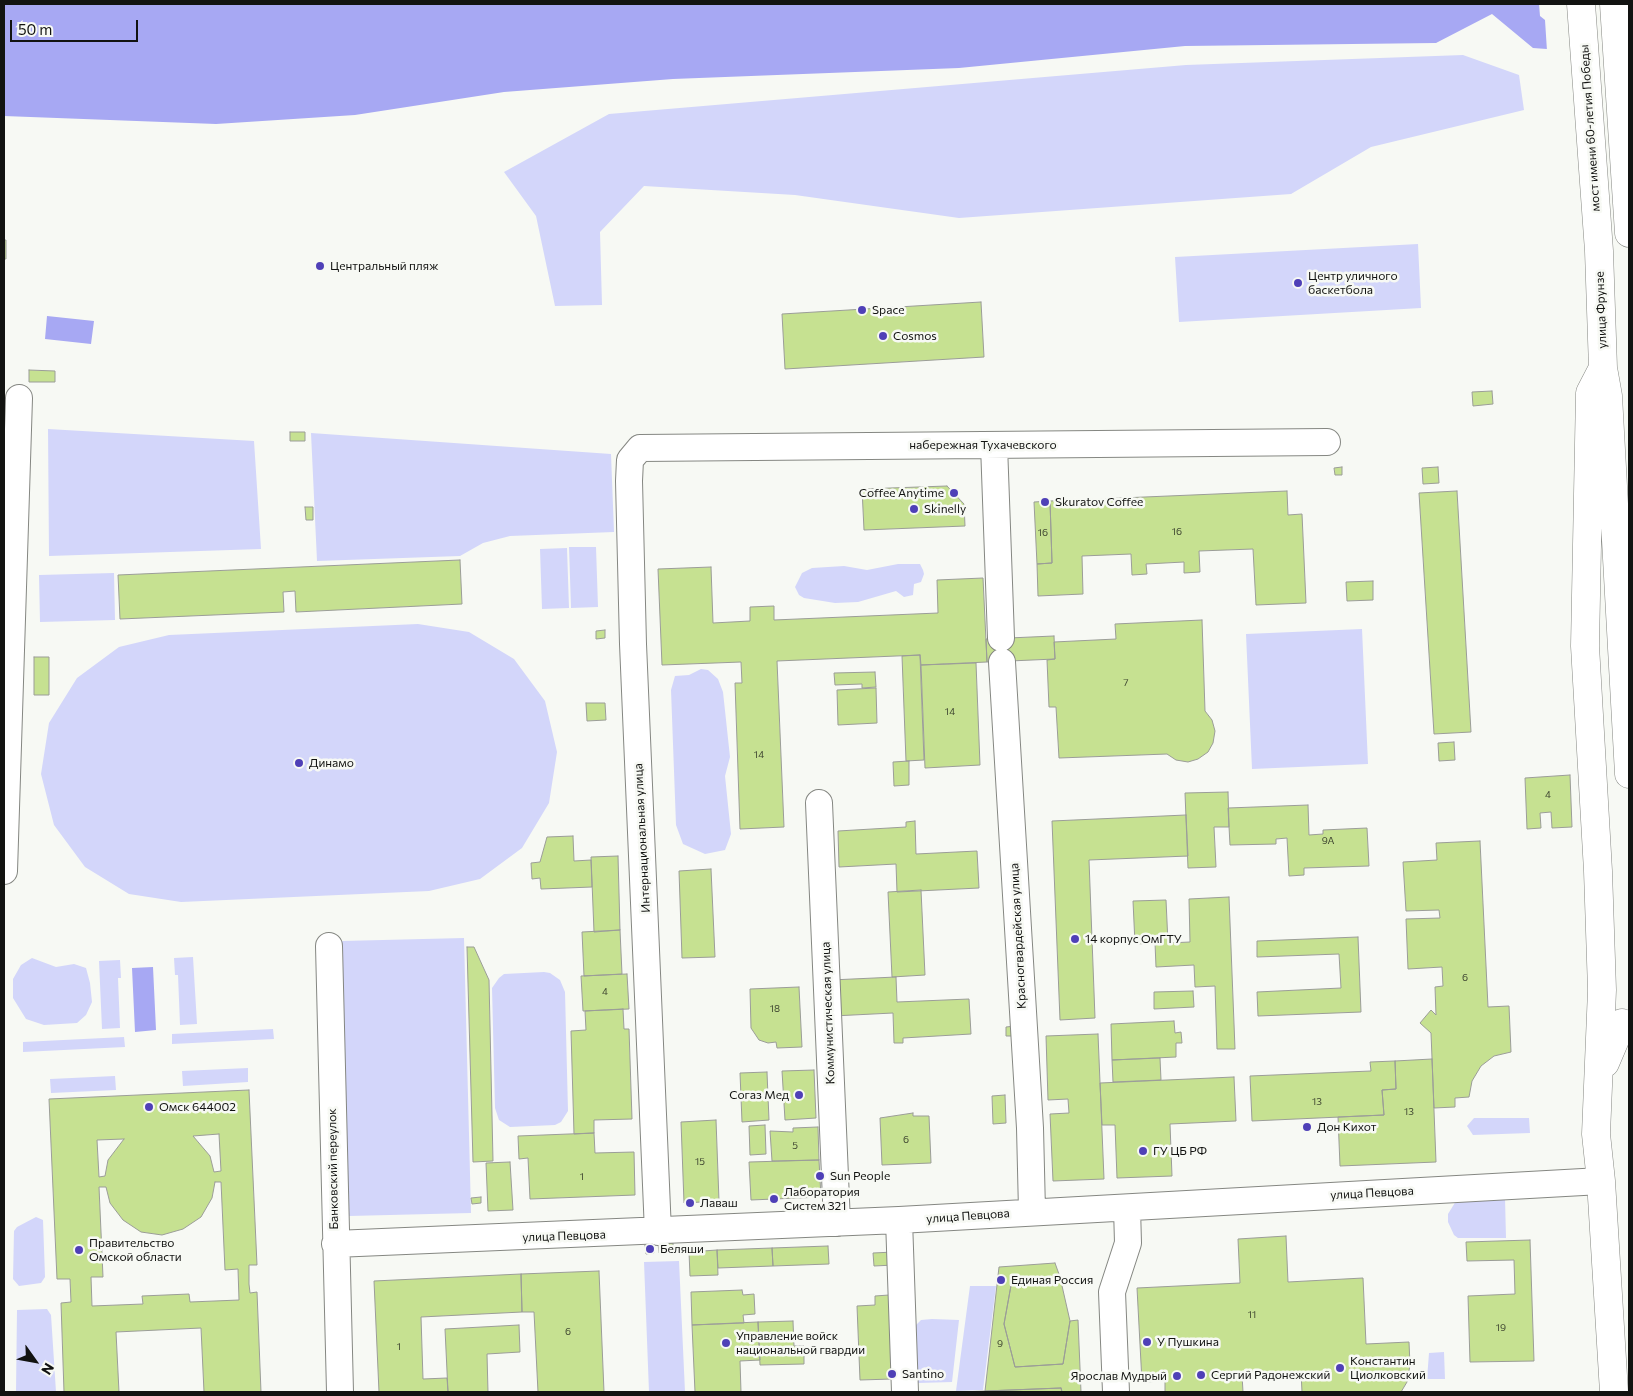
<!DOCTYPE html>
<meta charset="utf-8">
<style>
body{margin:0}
#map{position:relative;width:1633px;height:1396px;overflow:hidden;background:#f7f9f4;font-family:Commissioner,sans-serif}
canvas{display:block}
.frame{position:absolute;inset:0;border:5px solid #121311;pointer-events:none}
.north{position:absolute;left:10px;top:1336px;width:50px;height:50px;-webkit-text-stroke:4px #f7f9f4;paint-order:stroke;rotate:122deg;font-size:14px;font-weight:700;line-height:20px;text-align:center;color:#121311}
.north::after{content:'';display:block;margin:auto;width:18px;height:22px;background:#121311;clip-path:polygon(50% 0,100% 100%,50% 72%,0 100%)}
.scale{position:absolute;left:10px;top:20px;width:128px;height:22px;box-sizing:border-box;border:2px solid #121311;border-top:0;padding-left:6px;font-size:15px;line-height:18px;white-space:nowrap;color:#121311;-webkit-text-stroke:4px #f7f9f4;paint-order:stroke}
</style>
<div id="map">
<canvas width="1633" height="1396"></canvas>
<div class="frame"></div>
<div class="north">N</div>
<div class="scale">50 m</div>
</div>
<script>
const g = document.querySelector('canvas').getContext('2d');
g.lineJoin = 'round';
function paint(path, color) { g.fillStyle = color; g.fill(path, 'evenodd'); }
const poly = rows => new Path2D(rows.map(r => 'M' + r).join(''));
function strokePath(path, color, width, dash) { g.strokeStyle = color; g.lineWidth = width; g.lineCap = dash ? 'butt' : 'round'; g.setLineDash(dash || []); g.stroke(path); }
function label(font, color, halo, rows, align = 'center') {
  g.font = font + ' Commissioner,sans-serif'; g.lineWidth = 5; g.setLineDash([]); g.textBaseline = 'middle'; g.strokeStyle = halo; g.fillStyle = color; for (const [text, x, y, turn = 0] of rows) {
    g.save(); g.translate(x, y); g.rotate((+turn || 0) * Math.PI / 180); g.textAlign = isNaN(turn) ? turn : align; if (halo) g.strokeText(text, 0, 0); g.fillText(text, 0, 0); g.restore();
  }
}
paint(poly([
 [1463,55,1519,75,1524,110,1371,147,1291,194,959,218,795,195,644,186,600,232,602,305,555,306,536,216,504,172,609,114,1186,65],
 [1418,244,1421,308,1179,322,1175,257],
 [48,429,254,441,261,549,49,556],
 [311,433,611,454,614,532,510,536,483,543,460,556,317,561],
 [569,547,596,547,598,607,571,608],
 [567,548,569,608,542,609,540,549],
 [898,564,920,564,923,570,924,574,921,582,914,584,913,595,904,597,896,591,858,602,835,603,804,598,799,595,795,587,802,573,812,568,844,566,867,570],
 [114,573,115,620,40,622,39,575],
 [418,624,469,632,514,659,545,701,557,752,549,803,522,848,480,879,429,891,181,902,129,894,85,867,54,825,41,774,49,723,77,678,119,647,169,635],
 [1362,629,1368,764,1252,769,1246,634],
 [701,669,708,670,718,679,723,692,730,757,725,776,731,834,725,850,705,854,683,844,676,825,671,690,675,676,689,675],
 [464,938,471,1213,349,1216,342,941],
 [193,957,197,1024,180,1025,178,975,175,975,174,958],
 [32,958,56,967,74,964,86,968,90,983,92,1002,86,1015,77,1023,44,1025,26,1019,13,998,13,979,21,965],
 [120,960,121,978,118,978,120,1028,102,1029,99,961],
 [544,972,550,973,560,980,565,992,568,1111,561,1122,555,1125,510,1127,499,1120,495,1108,492,988,499,978,504,974],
 [273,1029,274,1039,172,1044,172,1034],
 [124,1037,125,1047,23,1052,23,1042],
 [248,1068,248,1082,183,1086,182,1071],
 [115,1076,116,1090,51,1093,50,1079],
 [1474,1118,1529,1118,1530,1133,1473,1135,1467,1126],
 [1505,1198,1506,1238,1458,1238,1454,1235,1448,1222,1448,1214,1456,1201],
 [36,1217,43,1220,45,1277,41,1283,19,1286,13,1279,14,1231,17,1227],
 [679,1261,685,1392,649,1392,644,1262],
 [970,1286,996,1286,983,1390,956,1391],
 [47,1309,51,1315,56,1392,16,1392,17,1310],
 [932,1319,959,1320,952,1382,918,1383,916,1325,921,1320],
 [1444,1352,1445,1379,1427,1379,1429,1353]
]), '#d3d6fa');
paint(poly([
 [4,4,1629,4,1629,55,1533,48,1492,14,1436,43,1185,46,959,68,673,79,504,92,355,115,216,124,4,116],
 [47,316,94,321,91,344,45,339],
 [153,967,156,1030,135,1032,132,968]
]), '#a7a8f3');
paint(poly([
 [1539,4,1629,4,1629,57,1547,51,1545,20,1540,16]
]), '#f7f9f4');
const building = poly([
 [4,240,6,240,6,259,4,259,4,240],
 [981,302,984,357,785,369,782,314,981,302],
 [29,370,55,371,55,382,29,382,29,370],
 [1492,391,1493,404,1473,406,1472,392,1492,391],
 [290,432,305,432,305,441,290,441,290,432],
 [1342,467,1342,475,1335,475,1334,468,1342,467],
 [1438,467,1439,483,1423,484,1422,468,1438,467],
 [947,486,964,504,965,526,864,530,862,489,947,486],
 [1287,491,1288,515,1302,514,1306,603,1256,605,1253,549,1199,551,1200,572,1184,573,1184,562,1146,564,1147,574,1132,575,1131,554,1082,556,1083,594,1038,596,1037,564,1052,563,1050,501,1287,491],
 [1457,491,1471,732,1434,734,1419,493,1457,491],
 [1050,501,1052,563,1037,564,1034,502,1050,501],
 [305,507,313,507,313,520,306,520,305,507],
 [460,560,462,604,296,612,295,591,283,592,284,612,120,619,118,575,460,560],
 [711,567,713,623,750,621,750,607,774,606,774,620,938,613,937,580,983,578,987,662,921,665,920,655,777,661,784,827,740,829,735,683,742,683,741,662,662,665,658,569,711,567],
 [1373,581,1373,600,1347,601,1346,582,1373,581],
 [1202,620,1205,711,1212,720,1215,731,1213,743,1208,752,1198,759,1188,762,1176,760,1167,754,1059,758,1056,707,1049,707,1047,660,1055,659,1054,642,1116,639,1115,624,1202,620],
 [605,630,605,638,596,639,596,631,605,630],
 [1054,636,1055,659,987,662,986,639,1054,636],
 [920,655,924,760,906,761,902,656,920,655],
 [34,657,49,657,49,695,34,695,34,657],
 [976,663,980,765,925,768,921,665,976,663],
 [875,672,876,687,862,688,862,684,835,685,834,673,875,672],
 [876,688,877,723,838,725,837,690,876,688],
 [586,703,605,703,606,720,587,721,586,703],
 [1454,742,1455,760,1439,761,1438,743,1454,742],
 [909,761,909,785,894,786,893,762,909,761],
 [1570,775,1572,827,1552,828,1551,812,1540,813,1541,828,1527,829,1525,778,1570,775],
 [1228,792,1229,827,1214,827,1216,867,1188,868,1185,793,1228,792],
 [1308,805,1309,835,1323,834,1323,830,1367,828,1369,866,1304,868,1304,875,1289,876,1287,838,1276,839,1276,844,1230,845,1228,808,1308,805],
 [1186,815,1188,856,1089,860,1095,1018,1060,1020,1052,821,1186,815],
 [915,821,916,854,977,851,979,888,897,892,896,864,839,867,838,831,906,827,906,822,915,821],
 [573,836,574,861,591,860,592,887,541,889,540,878,532,879,531,863,540,862,547,837,573,836],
 [1480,841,1488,1007,1509,1006,1511,1052,1494,1056,1481,1066,1472,1081,1469,1097,1455,1098,1455,1107,1434,1108,1431,1033,1420,1023,1431,1010,1436,1015,1435,987,1443,986,1442,967,1408,969,1406,919,1440,918,1439,910,1406,911,1403,862,1437,860,1436,843,1480,841],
 [618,856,620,930,594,932,591,857,618,856],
 [711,869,715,957,682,958,679,871,711,869],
 [921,890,925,975,892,977,888,892,921,890],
 [1229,897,1235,1049,1217,1049,1215,986,1195,987,1194,965,1156,967,1155,943,1135,944,1133,901,1166,900,1168,943,1190,942,1189,899,1229,897],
 [620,930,622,974,584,976,582,932,620,930],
 [1358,937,1361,1012,1258,1016,1257,992,1341,988,1339,954,1257,957,1257,941,1358,937],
 [467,947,474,947,489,980,493,1161,473,1162,467,947],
 [627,974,629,1009,583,1011,581,976,627,974],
 [896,977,897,1002,969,999,971,1034,903,1038,903,1043,894,1043,893,1013,833,1016,831,980,896,977],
 [799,987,802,1047,777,1048,776,1042,768,1043,759,1040,751,1028,750,989,799,987],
 [1193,991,1194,1007,1154,1009,1154,992,1193,991],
 [623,1009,624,1029,629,1029,632,1119,594,1120,594,1133,574,1134,571,1031,586,1030,585,1011,623,1009],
 [1174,1021,1175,1033,1181,1032,1182,1043,1176,1043,1176,1057,1112,1060,1111,1024,1174,1021],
 [1015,1026,1016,1036,1006,1036,1006,1027,1015,1026],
 [1098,1034,1104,1179,1053,1181,1050,1114,1069,1113,1068,1099,1048,1100,1046,1036,1098,1034],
 [1160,1058,1161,1080,1113,1082,1112,1060,1160,1058],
 [1432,1059,1436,1162,1340,1166,1338,1117,1384,1115,1382,1090,1396,1089,1395,1061,1432,1059],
 [1395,1061,1396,1089,1382,1090,1384,1115,1252,1121,1250,1076,1371,1071,1370,1062,1395,1061],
 [814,1070,816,1118,785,1120,782,1071,814,1070],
 [767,1072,769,1120,742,1122,740,1073,767,1072],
 [1234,1077,1236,1121,1170,1124,1172,1176,1117,1178,1115,1125,1102,1125,1100,1083,1234,1077],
 [249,1090,257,1265,249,1265,249,1284,250,1293,257,1292,261,1392,204,1392,201,1328,116,1332,119,1392,64,1392,61,1303,71,1302,70,1279,57,1279,49,1099,249,1090],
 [219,1134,221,1171,214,1172,210,1156,193,1136,219,1134],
 [124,1139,108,1160,105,1176,99,1177,97,1140,124,1139],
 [215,1182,221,1182,225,1270,238,1269,239,1300,190,1302,189,1294,142,1296,143,1304,92,1306,91,1277,103,1277,99,1187,106,1187,110,1203,123,1220,141,1232,162,1235,183,1229,201,1217,212,1198,215,1182],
 [1005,1095,1006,1123,993,1124,992,1096,1005,1095],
 [913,1113,913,1116,929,1116,931,1163,882,1165,880,1118,913,1113],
 [716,1120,719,1201,684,1203,681,1122,716,1120],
 [765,1125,766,1154,750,1155,749,1126,765,1125],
 [818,1127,819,1160,772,1161,770,1131,793,1132,793,1128,818,1127],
 [594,1133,595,1153,634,1152,635,1195,530,1199,528,1158,519,1159,518,1136,594,1133],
 [819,1160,821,1197,751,1200,749,1162,819,1160],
 [510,1162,513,1210,488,1211,486,1163,510,1162],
 [481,1197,481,1203,472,1204,471,1198,481,1197],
 [1286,1236,1288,1282,1363,1278,1366,1344,1409,1342,1410,1365,1407,1382,1401,1392,1302,1392,1301,1372,1242,1375,1243,1392,1165,1392,1165,1381,1142,1382,1137,1288,1240,1283,1238,1239,1286,1236],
 [1530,1240,1534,1361,1470,1362,1468,1296,1515,1294,1514,1260,1467,1261,1466,1242,1530,1240],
 [658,1243,673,1243,673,1252,659,1253,658,1243],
 [645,1245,653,1245,654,1253,646,1254,645,1245],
 [828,1246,829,1264,773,1266,772,1248,828,1246],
 [772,1248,773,1266,718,1268,717,1250,772,1248],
 [717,1250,718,1275,690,1276,689,1252,717,1250],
 [894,1252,894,1265,874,1266,873,1253,894,1252],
 [1055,1263,1060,1277,1012,1280,1004,1324,1015,1367,1063,1364,1070,1321,1078,1320,1081,1392,1062,1392,1061,1388,985,1391,999,1267,1055,1263],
 [599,1271,604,1392,538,1392,534,1312,522,1312,521,1274,599,1271],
 [521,1274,522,1312,421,1317,423,1379,447,1378,448,1392,379,1392,374,1281,521,1274],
 [1060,1277,1070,1321,1063,1364,1015,1367,1004,1324,1012,1280,1060,1277],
 [742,1290,743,1295,754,1294,755,1314,743,1315,744,1323,692,1325,691,1292,742,1290],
 [889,1295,892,1379,860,1380,857,1306,875,1305,875,1296,889,1295],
 [793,1321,794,1346,804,1346,804,1364,760,1365,758,1322,793,1321],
 [758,1322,760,1360,740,1361,741,1392,695,1392,692,1325,758,1322],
 [519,1325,520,1352,487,1354,488,1392,448,1392,445,1329,519,1325],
 [1061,1388,1062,1392,960,1392,1061,1388]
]);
paint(building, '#c6e191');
strokePath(building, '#9b9d98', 1);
const minor = poly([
 [994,445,1001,638],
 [1002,662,1030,1128,1032,1211],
 [819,803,837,1223],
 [4,871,19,398],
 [329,946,340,1392],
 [899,1220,905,1392],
 [658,1232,633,644,629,481,630,460,640,448,1327,442],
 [335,1244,899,1220,1601,1181],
 [1116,1392,1112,1292,1128,1243,1127,1208]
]);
const major = poly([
 [1581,4,1599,251,1603,368,1608,396,1629,774],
 [1614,4,1629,233],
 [1603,368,1590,393,1585,646,1598,871,1602,990,1596,1134,1601,1181,1614,1392],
 [1605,1063,1622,1023]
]);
strokePath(minor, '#858782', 28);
strokePath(major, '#858782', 29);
strokePath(minor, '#fff', 26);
strokePath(major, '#fff', 28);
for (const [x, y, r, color] of [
 [320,266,5,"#4f40b7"],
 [1298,283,5,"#4f40b7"],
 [862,310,5,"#4f40b7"],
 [883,336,5,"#4f40b7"],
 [954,493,5,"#4f40b7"],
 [1045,502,5,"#4f40b7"],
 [914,509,5,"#4f40b7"],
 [299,763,5,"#4f40b7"],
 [1075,939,5,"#4f40b7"],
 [799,1095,5,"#4f40b7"],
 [149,1107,5,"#4f40b7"],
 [1307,1127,5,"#4f40b7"],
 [1143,1151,5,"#4f40b7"],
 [820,1176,5,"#4f40b7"],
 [774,1199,5,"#4f40b7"],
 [690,1203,5,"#4f40b7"],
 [650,1249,5,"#4f40b7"],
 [79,1250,5,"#4f40b7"],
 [1001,1280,5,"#4f40b7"],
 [1147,1342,5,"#4f40b7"],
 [726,1343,5,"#4f40b7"],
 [1340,1368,5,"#4f40b7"],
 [892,1374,5,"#4f40b7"],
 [1201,1375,5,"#4f40b7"],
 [1177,1376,5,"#4f40b7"]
]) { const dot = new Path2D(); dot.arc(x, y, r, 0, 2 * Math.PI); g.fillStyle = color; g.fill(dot); strokePath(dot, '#f7f9f4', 2); }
label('10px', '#3f4631', null, [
 ["16",1177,532],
 ["16",1043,533],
 ["7",1126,683],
 ["14",950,712],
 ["14",759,755],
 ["4",1548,795],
 ["9А",1328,841],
 ["6",1465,978],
 ["4",605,992],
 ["18",775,1009],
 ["13",1317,1102],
 ["13",1409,1112],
 ["6",906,1140],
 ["5",795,1146],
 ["15",700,1162],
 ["1",582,1177],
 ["11",1252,1315],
 ["19",1501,1328],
 ["6",568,1332],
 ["9",1000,1344],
 ["1",399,1347]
]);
label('12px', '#121311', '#f7f9f4', [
 ["мост имени 60-летия Победы",1590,128,-94],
 ["улица Фрунзе",1601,310,-92],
 ["набережная Тухачевского",983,445],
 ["Интернациональная улица",642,838,-93],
 ["Красногвардейская улица",1018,936,-93],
 ["Коммунистическая улица",828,1013,-92],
 ["Банковский переулок",333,1169,-91],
 ["улица Певцова",1372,1193,-3],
 ["улица Певцова",968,1216,-4],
 ["улица Певцова",564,1236,-2]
]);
label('12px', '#121311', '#f7f9f4', [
 ["Центральный пляж",330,266],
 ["Центр уличного",1308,276],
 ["баскетбола",1308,290],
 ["Space",872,310],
 ["Cosmos",893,336],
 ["Coffee Anytime",944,493,"right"],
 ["Skuratov Coffee",1055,502],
 ["Skinelly",924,509],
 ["Динамо",309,763],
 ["14 корпус ОмГТУ",1085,939],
 ["Согаз Мед",789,1095,"right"],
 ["Омск 644002",159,1107],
 ["Дон Кихот",1317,1127],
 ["ГУ ЦБ РФ",1153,1151],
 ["Sun People",830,1176],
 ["Лаборатория",784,1192],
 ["Систем 321",784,1206],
 ["Лаваш",700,1203],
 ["Правительство",89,1243],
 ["Омской области",89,1257],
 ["Беляши",660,1249],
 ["Единая Россия",1011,1280],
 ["Управление войск",736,1336],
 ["национальной гвардии",736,1350],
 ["У Пушкина",1157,1342],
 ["Константин",1350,1361],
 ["Циолковский",1350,1375],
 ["Santino",902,1374],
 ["Сергий Радонежский",1211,1375],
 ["Ярослав Мудрый",1167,1376,"right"]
], 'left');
</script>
